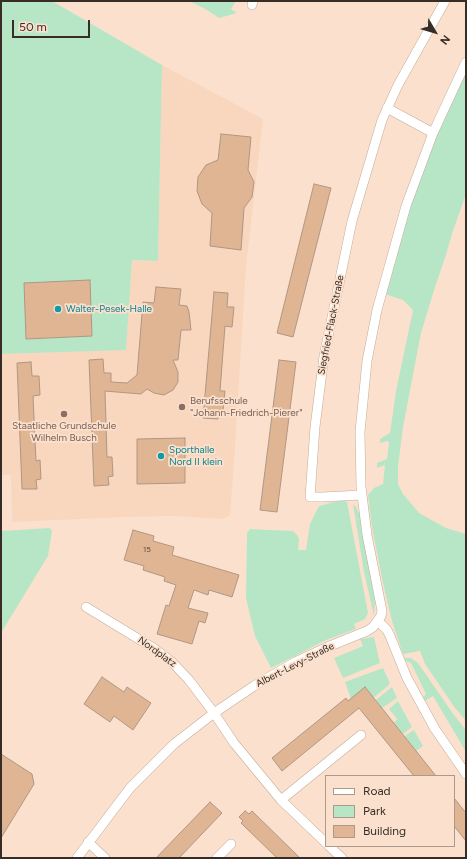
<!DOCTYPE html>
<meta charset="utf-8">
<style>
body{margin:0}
#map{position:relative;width:467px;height:859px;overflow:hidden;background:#fbe1cd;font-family:Figtree,sans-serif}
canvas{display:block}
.frame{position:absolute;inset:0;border:2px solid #372d26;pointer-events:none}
.legend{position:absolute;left:325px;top:775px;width:130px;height:72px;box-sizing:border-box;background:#fbe1cd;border:1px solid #ad998a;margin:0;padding:5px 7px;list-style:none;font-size:12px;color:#372d26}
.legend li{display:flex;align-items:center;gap:8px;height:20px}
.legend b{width:20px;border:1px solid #ad998a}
.north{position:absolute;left:415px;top:12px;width:40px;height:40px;-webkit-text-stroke:3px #fbe1cd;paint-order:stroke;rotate:128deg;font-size:11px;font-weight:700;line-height:16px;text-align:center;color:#372d26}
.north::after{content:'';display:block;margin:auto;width:14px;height:18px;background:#372d26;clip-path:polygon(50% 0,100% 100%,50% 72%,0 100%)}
.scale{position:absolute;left:12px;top:20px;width:78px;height:18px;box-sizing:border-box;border:2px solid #372d26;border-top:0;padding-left:5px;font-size:12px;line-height:14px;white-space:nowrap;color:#372d26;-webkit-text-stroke:3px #fbe1cd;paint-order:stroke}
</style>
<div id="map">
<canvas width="467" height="859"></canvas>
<div class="frame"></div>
<ul class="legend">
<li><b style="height:5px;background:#fff"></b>Road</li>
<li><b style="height:11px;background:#b7e6c6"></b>Park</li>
<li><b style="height:11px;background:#dfb594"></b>Building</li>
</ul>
<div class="north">N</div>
<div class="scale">50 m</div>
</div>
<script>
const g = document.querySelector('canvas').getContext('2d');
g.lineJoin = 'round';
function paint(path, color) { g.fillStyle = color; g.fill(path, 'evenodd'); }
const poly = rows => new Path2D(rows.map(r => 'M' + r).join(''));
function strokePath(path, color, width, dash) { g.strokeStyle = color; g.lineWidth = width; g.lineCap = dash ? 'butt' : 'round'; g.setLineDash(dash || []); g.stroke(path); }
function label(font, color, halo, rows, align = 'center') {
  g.font = font + ' Figtree,sans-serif'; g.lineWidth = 3.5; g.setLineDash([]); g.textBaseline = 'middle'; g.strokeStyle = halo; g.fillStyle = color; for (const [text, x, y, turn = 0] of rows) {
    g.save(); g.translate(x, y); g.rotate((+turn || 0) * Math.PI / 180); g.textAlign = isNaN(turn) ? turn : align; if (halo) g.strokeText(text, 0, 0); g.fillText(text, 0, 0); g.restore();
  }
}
paint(poly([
 [162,65,263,119,246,267,234,464,230,515,223,519,175,516,126,517,12,522,11,475,1,475,1,354,126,349,132,260,158,261]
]), '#f8d7be');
paint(poly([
 [1,1,52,1,162,65,158,261,132,260,126,350,1,354],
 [189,1,236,1,231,9,237,13,219,18,207,10],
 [466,62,466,194,453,231,445,258,436,284,421,333,403,427,398,467,398,484,403,494,419,513,446,528,466,534,466,721,455,708,425,664,420,651,403,654,392,621,383,583,372,527,368,495,374,488,383,484,385,465,377,468,377,463,387,459,389,443,388,441,380,443,380,439,390,433,396,391,413,310,403,300,382,293,406,206],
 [342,500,347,502,368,613,365,619,354,624,356,629,326,640,271,668,255,636,246,598,247,533,250,529,293,531,298,536,299,540,298,550,306,550,310,524,319,506],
 [353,504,356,507,360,515,375,602,374,616,364,572],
 [50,528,52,531,48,556,1,633,1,531],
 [374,637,380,663,343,678,334,658,363,646,360,639],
 [404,658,411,658,418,663,454,715,466,730,466,752,433,696,425,701,423,697,426,694,411,663,406,661],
 [383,668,390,683,388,686,373,698,351,699,345,682],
 [392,687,397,698,382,708,376,700],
 [398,701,412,727,403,734,394,723,397,719,389,709],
 [414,730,423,746,416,751,405,736]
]), '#b7e6c6');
const building = poly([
 [221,134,251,137,248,170,254,182,252,197,244,208,241,250,210,246,212,213,202,204,197,191,198,177,206,165,218,160,221,134],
 [314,184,331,188,293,337,277,333,314,184],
 [90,280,92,336,26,339,24,283,90,280],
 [156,287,181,289,179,305,187,306,189,312,191,330,181,330,178,360,173,360,178,372,178,382,173,390,164,395,154,393,147,389,141,394,105,391,107,457,112,457,113,476,108,477,109,485,94,486,89,360,103,359,104,373,111,373,111,382,127,383,137,375,143,302,154,303,156,287],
 [214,292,228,293,227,307,234,307,232,327,225,326,220,391,225,391,223,410,218,410,218,419,203,418,214,292],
 [279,360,296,362,277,512,260,510,279,360],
 [31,362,32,376,39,376,40,395,33,396,36,461,40,460,41,479,36,480,37,489,22,489,17,363,31,362],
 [185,438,185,483,137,484,137,439,185,438],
 [133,530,154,536,153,541,174,547,172,555,239,575,232,597,209,590,208,595,194,590,188,608,208,613,205,623,199,621,192,644,157,634,166,605,169,606,176,585,164,581,165,577,143,570,144,566,124,560,133,530],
 [102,677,124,692,127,687,151,703,133,730,114,716,110,722,84,704,102,677],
 [365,687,436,776,414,776,359,708,282,771,272,758,346,698,348,701,365,687],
 [1,754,32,774,34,784,1,838,1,754],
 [454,798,466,813,466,841,454,826,454,798],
 [210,802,222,813,179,858,156,858,210,802],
 [245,811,249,814,252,811,300,858,277,858,241,823,243,821,239,817,245,811]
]);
paint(building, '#dfb594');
strokePath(building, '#af9784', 1);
const street = poly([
 [252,5,253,1],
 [387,108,433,133],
 [362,495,322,497,310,497,315,427,324,356,352,221,382,120,398,85,445,1],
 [86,607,155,649,172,662,189,680,214,713,234,743,281,800,326,843],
 [378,621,387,630,390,636,407,678,435,729,466,774],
 [281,800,361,735],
 [88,842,105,858],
 [329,846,342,858],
 [77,858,130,788,174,744,214,713,254,686,295,662,325,648,367,631,373,627,381,616,382,611,367,535,361,487,360,432,367,361,377,310,406,206,433,133,466,62],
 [217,858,231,844]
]);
strokePath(street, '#c4ab98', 10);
strokePath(street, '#fff', 9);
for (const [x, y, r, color] of [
 [58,309,4,"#0f9aa8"],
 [182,407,4,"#8d6e63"],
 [64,414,4,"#8d6e63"],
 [161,456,4,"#0f9aa8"]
]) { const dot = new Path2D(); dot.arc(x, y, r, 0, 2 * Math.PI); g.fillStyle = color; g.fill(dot); strokePath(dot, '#fbe1cd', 1.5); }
label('8px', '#614f42', null, [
 ["15",147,550]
]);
label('10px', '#0d838f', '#fbe1cd', [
 ["Walter-Pesek-Halle",66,309],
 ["Sporthalle",169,450],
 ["Nord II klein",169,462]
], 'left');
label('10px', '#372d26', '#fbe1cd', [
 ["Siegfried-Flack-Straße",331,325,-79],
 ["Nordplatz",157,652,36],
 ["Albert-Levy-Straße",295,665,-27]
]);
label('10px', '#785e54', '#fbe1cd', [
 ["Berufsschule",190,401],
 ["\"Johann-Friedrich-Pierer\"",190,413],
 ["Staatliche Grundschule",64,426,"center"],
 ["Wilhelm Busch",64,438,"center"]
], 'left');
</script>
